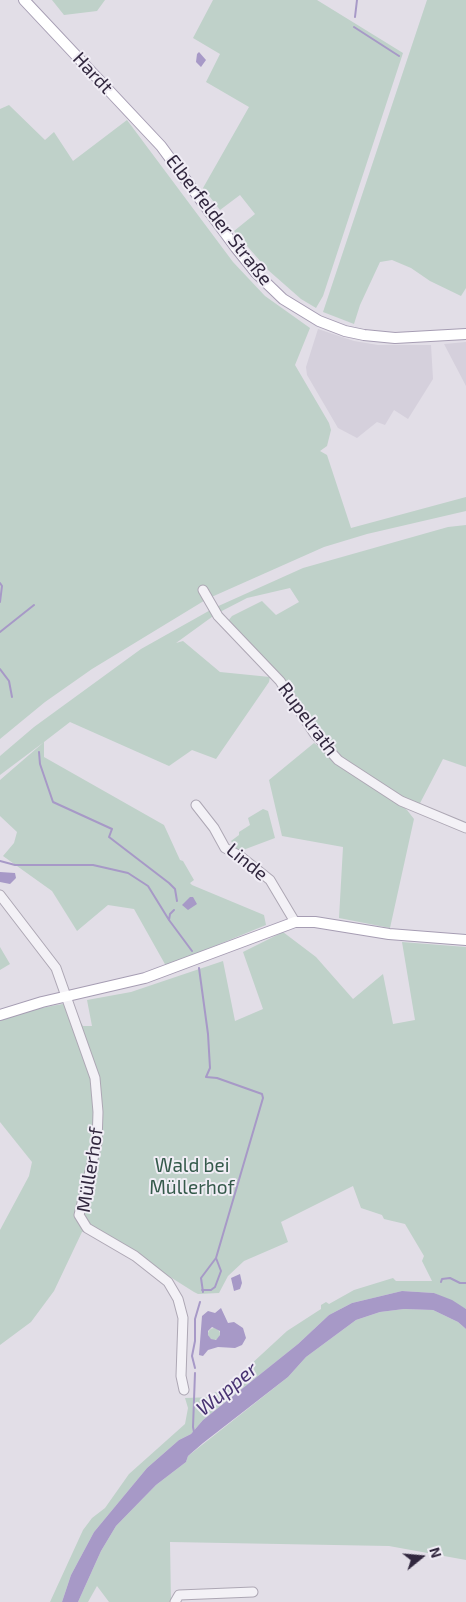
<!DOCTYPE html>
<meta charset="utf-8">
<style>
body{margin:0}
#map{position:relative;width:466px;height:1602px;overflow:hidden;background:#e2dee7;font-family:"Exo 2",sans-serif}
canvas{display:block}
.north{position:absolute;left:396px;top:1532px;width:50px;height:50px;-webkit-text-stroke:4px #f0edf5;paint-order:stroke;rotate:73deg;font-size:14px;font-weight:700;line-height:20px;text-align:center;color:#31273e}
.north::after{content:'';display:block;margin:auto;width:18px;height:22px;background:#31273e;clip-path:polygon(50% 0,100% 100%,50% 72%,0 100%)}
</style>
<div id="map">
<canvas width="466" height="1602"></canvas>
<div class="north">N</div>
</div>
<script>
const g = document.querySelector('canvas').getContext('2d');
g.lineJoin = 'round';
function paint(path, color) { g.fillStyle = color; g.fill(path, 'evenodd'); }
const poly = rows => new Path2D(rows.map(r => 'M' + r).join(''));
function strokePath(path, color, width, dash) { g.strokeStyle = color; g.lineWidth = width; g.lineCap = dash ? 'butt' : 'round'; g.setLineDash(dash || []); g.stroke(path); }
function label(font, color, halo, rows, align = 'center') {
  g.font = font + ' "Exo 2",sans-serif'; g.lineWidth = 4; g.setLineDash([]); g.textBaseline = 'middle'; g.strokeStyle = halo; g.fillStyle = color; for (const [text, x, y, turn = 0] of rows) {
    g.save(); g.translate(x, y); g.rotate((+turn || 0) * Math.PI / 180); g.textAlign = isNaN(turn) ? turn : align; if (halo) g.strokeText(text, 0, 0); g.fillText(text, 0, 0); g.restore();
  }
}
paint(poly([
 [318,329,354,341,378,345,431,345,433,379,408,419,394,410,385,425,377,422,357,438,338,428,307,375,306,367],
 [466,342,466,386,444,344]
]), '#d5d0dc');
paint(poly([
 [52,0,105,0,97,11,64,15],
 [213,0,317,0,403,53,323,296,316,308,301,299,268,270,234,231,255,214,240,195,220,210,203,188,249,107,206,82,220,54,193,38],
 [427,0,466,0,466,288,461,296,430,281,411,268,392,260,380,262,360,305,354,324,323,312],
 [9,105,45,140,54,132,73,161,127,120,233,262,265,296,310,328,295,365,329,423,331,430,327,446,320,451,327,455,351,528,466,497,466,511,367,534,324,547,207,599,92,669,45,702,0,739,0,109],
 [466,525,466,767,443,759,418,807,341,758,316,731,284,679,228,621,232,616,262,601,276,615,299,602,290,588,247,598,216,614,176,643,183,641,220,672,270,677,269,682,216,759,192,750,169,766,70,722,44,742,44,757,164,825,180,860,183,861,194,880,190,883,192,885,264,915,266,925,166,966,134,909,108,905,77,931,52,891,3,856,14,843,17,832,0,816,0,780,44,742,0,775,0,756,34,727,141,649,214,608,303,568,448,527],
 [314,743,407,810,414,819,390,928,339,918,343,847,282,836,269,780],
 [263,809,268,811,275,838,243,850,236,849,231,841,239,835,239,832,250,825,248,818],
 [283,932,316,957,353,999,383,974,393,1024,415,1020,402,942,466,947,466,1309,434,1293,402,1291,352,1303,329,1315,298,1344,203,1420,191,1434,179,1440,147,1468,94,1532,71,1575,62,1602,50,1602,83,1530,92,1518,105,1508,129,1474,185,1424,188,1408,185,1398,214,1397,214,1393,224,1389,287,1331,321,1309,321,1305,326,1302,329,1304,354,1290,393,1278,396,1281,432,1281,422,1261,424,1256,405,1224,384,1219,382,1215,361,1208,353,1186,281,1222,288,1242,244,1261,228,1276,219,1293,198,1294,194,1292,91,1227,82,1232,54,1291,31,1322,0,1345,0,1230,29,1176,32,1162,0,1122,0,1021,19,1012,68,1003,83,1026,92,1026,87,1000,131,992,223,961,235,1021,263,1009,243,952],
 [0,947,10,964,0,970],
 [404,1309,433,1310,458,1322,466,1329,466,1560,389,1546,170,1542,171,1602,109,1602,97,1586,88,1602,78,1602,101,1551,116,1526,156,1485,186,1462,188,1456,288,1377,306,1357,356,1320,380,1312],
 '208 1334a6 6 0 1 1 12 0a6 6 0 1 1-12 0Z'
]), '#bfd1c9');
paint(poly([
 [199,52,206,60,201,67,196,62,197,54],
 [0,872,15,873,16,878,10,884,0,882],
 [190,897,193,897,197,904,188,910,182,905],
 [240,1274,242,1283,240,1289,234,1291,231,1278],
 [402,1291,434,1293,452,1300,466,1309,466,1329,458,1322,433,1310,404,1309,380,1312,356,1320,306,1357,288,1377,203,1443,188,1456,186,1462,156,1485,116,1526,101,1551,78,1602,62,1602,71,1575,94,1532,147,1468,179,1440,191,1434,203,1420,298,1344,329,1315,352,1303],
 [221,1308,228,1323,234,1322,243,1328,246,1338,242,1345,235,1348,218,1347,208,1350,203,1356,199,1355,202,1316,208,1311,215,1313],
 [212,1327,220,1331,220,1335,216,1340,211,1339,208,1335,208,1331]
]), '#a799c7');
strokePath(poly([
 [355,17,357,0],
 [354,27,399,56],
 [0,583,2,586,0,602],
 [0,632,34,605],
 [0,669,9,681,12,697],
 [39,752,40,764,53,802,112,829,109,837,169,883,175,889,177,901],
 [0,861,15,865,93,865,128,873,148,886,169,920],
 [174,910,170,914,169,920,192,951],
 [199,968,208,1034,210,1068,206,1077,217,1078,262,1094,263,1098,216,1258,221,1271,215,1287,211,1290,202,1290],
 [441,1282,442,1279,450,1278,460,1283,466,1283],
 [203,1292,201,1278,216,1258],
 [195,1368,192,1356,195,1341,195,1319,200,1302],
 [194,1432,193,1427,195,1373]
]), '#a799c7', 2);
const minor = poly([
 [203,590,218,616,280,681,314,733,338,760,401,801,466,828],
 [196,805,214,828,225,848,240,856,270,880,295,922],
 [0,895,56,968,95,1078,98,1112,97,1143,79,1215,87,1228,135,1256,168,1282,178,1299,183,1318,181,1376,184,1390],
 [175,1602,179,1595,253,1592]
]);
const major = poly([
 [24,0,161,146,236,248,256,273,283,299,319,321,345,331,364,335,395,338,466,334],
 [0,1015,42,1002,145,978,295,922,315,922,389,934,466,940]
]);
strokePath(minor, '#ada7b4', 11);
strokePath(major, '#a69db3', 12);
strokePath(minor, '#f3f1f6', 9);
strokePath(major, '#fff', 10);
label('19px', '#31273e', '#f0edf5', [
 ["Hardt",93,73,47],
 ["Elberfelder Straße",219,220,52],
 ["Rupelrath",308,719,53],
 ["Linde",247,862,39],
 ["Müllerhof",90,1170,-81]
]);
label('19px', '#355a4b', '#f0edf5', [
 ["Wald bei",192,1166],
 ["Müllerhof",192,1188]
]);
label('italic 20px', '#473271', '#f0edf5', [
 ["Wupper",227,1389,-39]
]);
</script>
